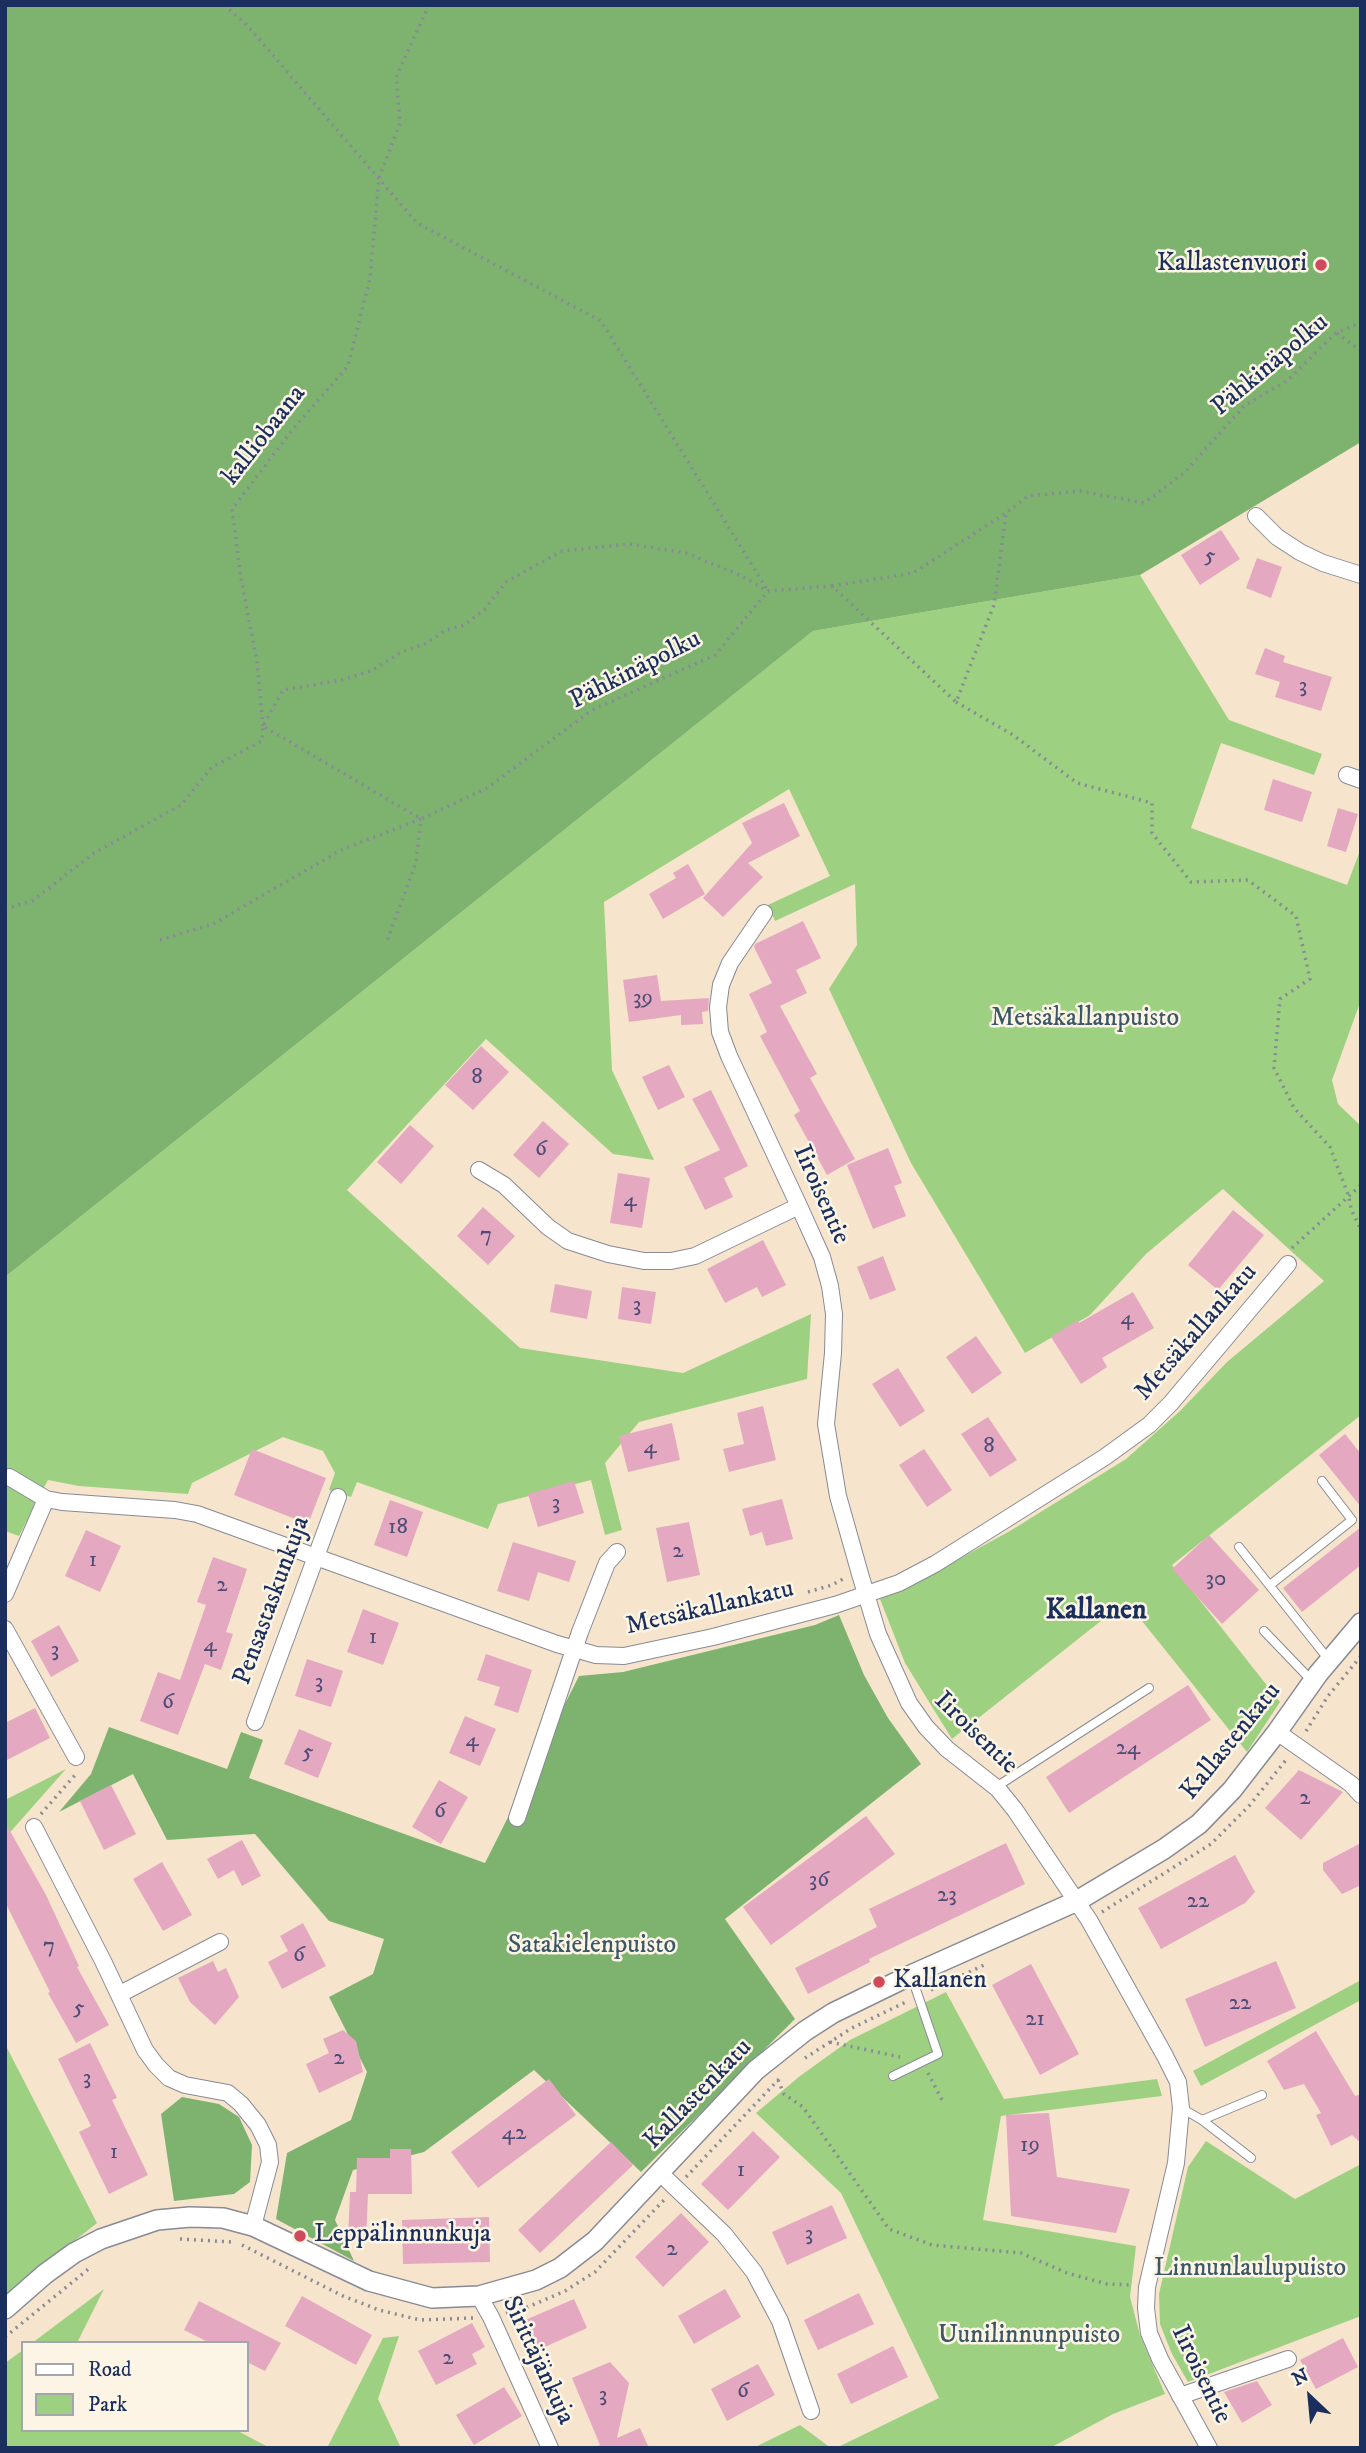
<!DOCTYPE html>
<meta charset="utf-8">
<style>
body{margin:0}
#map{position:relative;width:1366px;height:2453px;overflow:hidden;background:#f6e5cc;font-family:"IM FELL DW Pica",serif}
canvas{display:block}
.frame{position:absolute;inset:0;border:7px solid #1b2f5e;pointer-events:none}
.legend{position:absolute;left:21px;top:2341px;width:228px;height:91px;box-sizing:border-box;background:#fcf5e5;border:2px solid #a2a6af;margin:0;padding:9px 12px;list-style:none;font-size:21px;color:#1b2f5e}
.legend li{display:flex;align-items:center;gap:14px;height:35px}
.legend b{width:35px;border:2px solid #a2a6af}
.north{position:absolute;left:1275px;top:2362px;width:70px;height:70px;-webkit-text-stroke:5px #fcf5e5;paint-order:stroke;rotate:334deg;font-size:19px;font-weight:700;line-height:28px;text-align:center;color:#1b2f5e}
.north::after{content:'';display:block;margin:auto;width:24px;height:32px;background:#1b2f5e;clip-path:polygon(50% 0,100% 100%,50% 72%,0 100%)}
</style>
<div id="map">
<canvas width="1366" height="2453"></canvas>
<div class="frame"></div>
<ul class="legend">
<li><b style="height:9px;background:#fff"></b>Road</li>
<li><b style="height:19px;background:#9dd181"></b>Park</li>
</ul>
<div class="north">N</div>
</div>
<script>
const g = document.querySelector('canvas').getContext('2d');
g.lineJoin = 'round';
function paint(path, color) { g.fillStyle = color; g.fill(path, 'evenodd'); }
const poly = rows => new Path2D(rows.map(r => 'M' + r).join(''));
function strokePath(path, color, width, dash) { g.strokeStyle = color; g.lineWidth = width; g.lineCap = dash ? 'butt' : 'round'; g.setLineDash(dash || []); g.stroke(path); }
function label(font, color, halo, rows, align = 'center') {
  g.font = font + ' "IM FELL DW Pica",serif'; g.lineWidth = 5; g.setLineDash([]); g.textBaseline = 'middle'; g.strokeStyle = halo; g.fillStyle = color; for (const [text, x, y, turn = 0] of rows) {
    g.save(); g.translate(x, y); g.rotate((+turn || 0) * Math.PI / 180); g.textAlign = isNaN(turn) ? turn : align; if (halo) g.strokeText(text, 0, 0); g.fillText(text, 0, 0); g.restore();
  }
}
paint(poly([
 [1140,575,1229,720,1322,754,1314,775,1221,743,1191,828,1347,885,1361,848,1361,1000,1332,1080,1338,1104,1361,1126,1361,1415,1172,1565,1280,1702,1247,1752,1126,1601,952,1739,905,1663,880,1599,900,1591,1010,1531,1126,1459,1180,1411,1227,1362,1324,1281,1223,1189,1146,1254,1090,1315,1025,1353,911,1163,829,989,857,945,855,884,775,921,768,905,830,876,789,789,604,902,612,1070,654,1160,613,1154,486,1039,347,1190,520,1348,683,1373,811,1314,807,1379,639,1422,605,1463,622,1530,605,1535,591,1480,498,1504,488,1529,357,1482,351,1497,329,1490,335,1473,323,1451,283,1437,192,1483,188,1494,79,1486,48,1480,19,1536,5,1531,5,1277,813,631],
 [66,1769,5,1838,5,1800],
 [1361,1980,1361,2000,1201,2086,1193,2071],
 [946,1992,1004,2099,1157,2079,1162,2096,1001,2116,983,2220,1136,2246,1130,2297,1140,2335,1165,2394,1113,2414,1050,2448,836,2448,939,2398,841,2193,756,2113,800,2076,850,2040],
 [5,2044,97,2223,5,2296],
 [1206,2141,1295,2199,1361,2164,1361,2316,1188,2382,1172,2354,1160,2324,1159,2294,1188,2167],
 [104,2289,77,2343,32,2343],
 [399,2336,378,2399,401,2448,327,2448,383,2338],
 [23,2350,23,2430,236,2430,270,2448,5,2448,5,2363],
 [800,2425,831,2448,753,2448]
]), '#9dd181');
paint(poly([
 [5,5,1361,5,1361,442,1140,575,813,631,5,1277],
 [839,1615,864,1675,888,1718,921,1764,725,1919,795,2019,641,2172,534,2070,424,2152,353,2170,335,2220,354,2261,276,2219,287,2153,351,2120,367,2072,329,1997,373,1974,384,1939,329,1921,255,1834,167,1840,133,1774,59,1812,91,1774,109,1727,227,1769,241,1732,263,1740,249,1778,485,1863,579,1676,623,1672,815,1625],
 [182,2097,219,2104,239,2117,252,2145,250,2182,234,2194,174,2201,161,2114]
]), '#7eb36f');
paint(poly([
 [1221,530,1240,559,1200,585,1181,555],
 [1257,558,1282,567,1271,598,1246,588],
 [1265,648,1285,656,1283,662,1332,677,1321,711,1275,697,1280,682,1255,674],
 [1273,779,1312,792,1302,822,1264,810],
 [784,803,800,836,748,863,763,877,723,917,703,898,752,843,742,823],
 [1338,808,1358,814,1346,852,1327,846],
 [688,864,705,894,663,919,649,894,676,878,673,873],
 [803,921,821,958,796,970,807,993,780,1006,817,1074,810,1078,855,1159,827,1175,794,1115,800,1111,760,1036,767,1032,749,994,772,983,754,947,755,944],
 [657,975,661,1001,709,998,708,1011,702,1012,703,1024,681,1025,681,1015,629,1022,623,980],
 [481,1046,509,1072,473,1110,445,1085],
 [669,1065,685,1097,658,1110,642,1077],
 [711,1090,748,1166,724,1178,733,1197,705,1210,684,1167,720,1150,692,1099],
 [543,1121,569,1144,539,1178,513,1155],
 [410,1125,434,1146,401,1184,377,1162],
 [888,1148,902,1183,894,1186,906,1216,873,1229,847,1165],
 [618,1173,650,1178,642,1228,610,1223],
 [483,1207,515,1236,488,1265,457,1236],
 [1233,1210,1264,1235,1218,1290,1188,1265],
 [763,1240,786,1285,762,1297,757,1287,725,1303,707,1269],
 [883,1256,896,1290,870,1300,857,1267],
 [555,1284,592,1291,587,1319,550,1312],
 [622,1287,656,1292,651,1324,618,1319],
 [1133,1292,1154,1328,1102,1358,1107,1367,1081,1384,1051,1337,1078,1320,1079,1323],
 [976,1336,1002,1373,972,1394,946,1357],
 [898,1368,925,1411,900,1427,872,1384],
 [763,1406,776,1460,729,1472,723,1449,744,1444,737,1413],
 [988,1417,1017,1460,990,1477,961,1434],
 [672,1423,680,1460,628,1472,619,1436],
 [1345,1434,1361,1454,1361,1507,1319,1455],
 [252,1449,326,1478,308,1524,234,1495],
 [924,1449,952,1490,927,1507,899,1465],
 [574,1481,584,1513,538,1527,528,1494],
 [782,1499,793,1539,766,1546,762,1532,750,1536,742,1509],
 [390,1500,423,1512,407,1557,374,1545],
 [689,1522,700,1575,667,1582,656,1528],
 [1361,1527,1361,1565,1302,1612,1283,1588],
 [86,1530,121,1546,100,1592,65,1576],
 [1209,1535,1259,1590,1222,1624,1172,1569],
 [513,1542,576,1561,569,1582,538,1572,529,1601,497,1591],
 [213,1557,247,1569,226,1632,233,1634,221,1670,205,1664,178,1735,140,1721,158,1672,180,1680,206,1605,197,1602],
 [363,1609,399,1623,383,1665,347,1652],
 [59,1625,79,1661,51,1677,31,1641],
 [486,1654,532,1670,518,1713,494,1705,500,1687,477,1680],
 [307,1659,343,1671,331,1707,295,1696],
 [1188,1685,1211,1720,1069,1813,1046,1777],
 [35,1708,50,1738,5,1761,5,1723],
 [465,1716,496,1729,480,1766,449,1753],
 [299,1729,332,1743,318,1778,284,1764],
 [1299,1770,1343,1792,1301,1840,1265,1808],
 [439,1780,468,1797,441,1844,412,1827],
 [111,1785,136,1834,104,1850,80,1801],
 [866,1816,895,1854,771,1945,743,1907],
 [5,1822,46,1895,79,1966,77,1967,109,2025,76,2043,48,1993,50,1992,5,1902],
 [242,1840,261,1876,242,1886,234,1870,218,1879,207,1859],
 [1006,1843,1025,1884,869,1959,870,1962,808,1994,795,1968,877,1927,869,1909],
 [1361,1843,1361,1885,1342,1894,1323,1870,1323,1863],
 [1235,1855,1255,1892,1245,1903,1161,1949,1138,1908],
 [162,1862,192,1915,163,1931,133,1879],
 [303,1923,326,1966,282,1989,268,1962,288,1951,280,1936],
 [213,1961,218,1972,226,1968,239,1997,215,2025,190,2002,178,1978],
 [1276,1961,1296,2008,1205,2047,1185,1999],
 [1031,1964,1079,2054,1040,2075,992,1985],
 [343,2030,356,2041,363,2072,319,2093,306,2064,329,2053,323,2039],
 [1316,2031,1355,2096,1361,2094,1361,2143,1352,2135,1331,2146,1316,2115,1321,2113,1304,2084,1284,2090,1267,2061],
 [90,2043,117,2098,112,2100,148,2175,109,2194,79,2132,91,2126,58,2059],
 [549,2079,576,2115,478,2188,451,2152],
 [1049,2113,1057,2177,1130,2189,1116,2233,1011,2216,1006,2115],
 [753,2131,780,2157,728,2210,701,2184],
 [611,2142,633,2165,540,2253,518,2230],
 [390,2149,411,2149,412,2194,368,2194,366,2240,348,2239,350,2192,356,2192,357,2158,390,2158],
 [832,2205,847,2238,787,2265,772,2232],
 [681,2213,709,2242,663,2287,635,2257],
 [489,2217,490,2262,403,2264,402,2220],
 [725,2289,741,2317,694,2344,678,2316],
 [859,2293,874,2324,818,2350,804,2320],
 [302,2296,372,2335,356,2365,285,2326],
 [574,2299,587,2328,536,2351,523,2321],
 [199,2301,281,2343,265,2371,247,2362,247,2343,210,2343,184,2330],
 [472,2323,485,2347,472,2354,477,2364,436,2385,418,2351],
 [1343,2338,1358,2367,1316,2389,1300,2360],
 [893,2346,908,2377,851,2404,837,2374],
 [610,2362,629,2383,617,2438,640,2428,649,2448,593,2448,600,2445,572,2378],
 [758,2364,775,2395,727,2421,711,2389],
 [1257,2381,1272,2405,1242,2423,1224,2392],
 [504,2387,522,2416,474,2445,456,2415]
]), '#e4a8c1');
const service = poly([
 [1239,1547,1329,1660],
 [1270,1585,1352,1520,1322,1481],
 [1264,1631,1313,1682],
 [996,1787,1149,1688],
 [893,2076,938,2054,911,1975],
 [1181,2108,1202,2120,1251,2158],
 [1202,2120,1262,2095]
]);
const minor = poly([
 [1256,516,1277,537,1300,552,1323,563,1361,575],
 [1347,775,1361,780],
 [764,913,730,963,721,985,718,1007,720,1032,729,1056,799,1206,822,1257,830,1286,834,1314,833,1353,826,1424,838,1496,860,1574,878,1634,909,1703,926,1727,947,1749,998,1789,1015,1810,1089,1920,1165,2056,1178,2082,1181,2108,1176,2163,1147,2287,1146,2308,1149,2333,1160,2359,1209,2448],
 [479,1170,504,1185,548,1227,568,1241,608,1254,644,1261,671,1261,695,1256,799,1206],
 [9,1477,46,1499,62,1502,175,1510,197,1514,557,1644,596,1655,624,1656,713,1637,835,1605,899,1583,935,1564,1105,1457,1149,1425,1171,1403,1288,1264],
 [5,1594,46,1499],
 [5,1629,76,1757],
 [255,1722,338,1497],
 [1277,1732,1351,1784,1361,1795],
 [517,1818,580,1632,607,1563,617,1552],
 [34,1827,103,1961,145,2050,156,2065,169,2078,185,2085,228,2093,241,2104,258,2125,268,2145,270,2162,253,2226],
 [120,1994,220,1942],
 [660,2173,724,2234,754,2272,780,2321,811,2411],
 [479,2296,491,2317,550,2448],
 [1180,2396,1288,2359]
]);
const tertiary = poly([
 [5,2309,45,2274,74,2253,101,2239,157,2220,190,2217,223,2218,253,2226,369,2281,432,2298,479,2296,536,2280,560,2268,595,2241,756,2070,805,2031,833,2013,911,1975,1077,1901,1164,1849,1199,1824,1232,1790,1277,1732,1318,1674,1361,1623]
]);
strokePath(service, '#888a95', 10);
strokePath(minor, '#888a95', 18);
strokePath(tertiary, '#888a95', 22);
strokePath(poly([
 [224,5,246,24,417,223,601,321,768,591],
 [1337,333,1361,351],
 [832,586,913,573,1006,513],
 [956,702,1013,735,1077,783,1152,803,1152,833,1191,882,1248,880,1296,916,1310,979,1280,999,1274,1068,1294,1108,1330,1147,1349,1197,1351,1209,1361,1230],
 [264,724,283,690,342,680,373,670,401,652,425,644,446,630,464,625,485,609,506,582,562,551,630,544,686,553,742,576,767,591],
 [263,726,257,662,241,578,232,509,293,429,348,366,370,278,379,178,400,123,396,77,429,5],
 [5,909,32,901,94,853,181,805,212,767,262,741,263,726,421,819,487,788,592,710,715,655,768,591,832,586,956,702,994,605,1006,513,1028,496,1080,491,1144,503,1184,473,1245,405,1287,381,1336,333,1361,322],
 [160,940,213,924,343,849,421,819,416,862,387,941],
 [1292,1248,1361,1185],
 [808,1592,832,1585,843,1579],
 [1306,1731,1328,1696,1361,1656],
 [41,1814,75,1775],
 [1102,1912,1211,1844,1249,1806,1286,1760],
 [931,1990,984,1965],
 [830,2042,900,2057],
 [805,2058,852,2028,908,2001],
 [928,2073,942,2100],
 [778,2080,784,2094,803,2107,889,2229,932,2245,1021,2253,1067,2273,1107,2284,1131,2285],
 [686,2177,780,2078],
 [180,2239,232,2242],
 [242,2245,343,2296,379,2310,420,2320,474,2318],
 [506,2313,528,2307,565,2291,595,2272,664,2200],
 [5,2337,91,2267]
]), '#888a95', 3.5, [2, 5]);
strokePath(service, '#fff', 8);
strokePath(minor, '#fff', 16);
strokePath(tertiary, '#fff', 19);
for (const [x, y, r, color] of [
 [1321,265,7,"#d1495b"],
 [879,1982,7,"#d1495b"],
 [300,2236,7,"#d1495b"]
]) { const dot = new Path2D(); dot.arc(x, y, r, 0, 2 * Math.PI); g.fillStyle = color; g.fill(dot); strokePath(dot, '#fcf5e5', 2.5); }
label('23px', '#4d4d77', null, [
 ["5",1210,557],
 ["3",1303,687],
 ["39",643,999],
 ["8",477,1078],
 ["6",541,1150],
 ["4",630,1201],
 ["7",486,1236],
 ["3",637,1306],
 ["4",1127,1319],
 ["8",989,1447],
 ["4",650,1448],
 ["3",556,1504],
 ["18",398,1528],
 ["2",678,1552],
 ["1",93,1561],
 ["30",1216,1580],
 ["2",222,1586],
 ["1",373,1638],
 ["4",210,1646],
 ["3",55,1651],
 ["3",319,1683],
 ["6",168,1703],
 ["4",472,1741],
 ["24",1128,1749],
 ["5",308,1753],
 ["2",1305,1799],
 ["6",440,1812],
 ["36",819,1881],
 ["23",947,1896],
 ["22",1198,1902],
 ["7",49,1947],
 ["6",299,1956],
 ["22",1240,2004],
 ["5",79,2009],
 ["21",1035,2020],
 ["2",339,2059],
 ["3",87,2079],
 ["42",514,2134],
 ["19",1030,2146],
 ["1",114,2153],
 ["1",741,2171],
 ["3",809,2235],
 ["2",672,2250],
 ["2",448,2359],
 ["6",743,2392],
 ["3",603,2396]
]);
label('26px', '#1b2f5e', '#fcf5e5', [
 ["Kallastenvuori",1307,265,"right"],
 ["Kallanen",893,1982],
 ["Leppälinnunkuja",314,2236]
], 'left');
label('26px', '#1b2f5e', '#fcf5e5', [
 ["Pähkinäpolku",1271,366,-40],
 ["kalliobaana",265,436,-52],
 ["Pähkinäpolku",636,671,-27],
 ["Iiroisentie",820,1195,66],
 ["Metsäkallankatu",1197,1333,-49],
 ["Pensastaskunkuja",273,1601,-70],
 ["Metsäkallankatu",710,1609,-13],
 ["Iiroisentie",975,1734,44],
 ["Kallastenkatu",1232,1742,-51],
 ["Kallastenkatu",699,2095,-46],
 ["Sirittäjänkuja",537,2361,65],
 ["Iiroisentie",1200,2375,64]
]);
label('26px', '#3c5867', '#fcf5e5', [
 ["Metsäkallanpuisto",1085,1020],
 ["Satakielenpuisto",592,1947],
 ["Linnunlaulupuisto",1250,2270],
 ["Uunilinnunpuisto",1029,2337]
]);
label('bold 28px', '#1b2f5e', '#fcf5e5', [
 ["Kallanen",1096,1612]
]);
</script>
